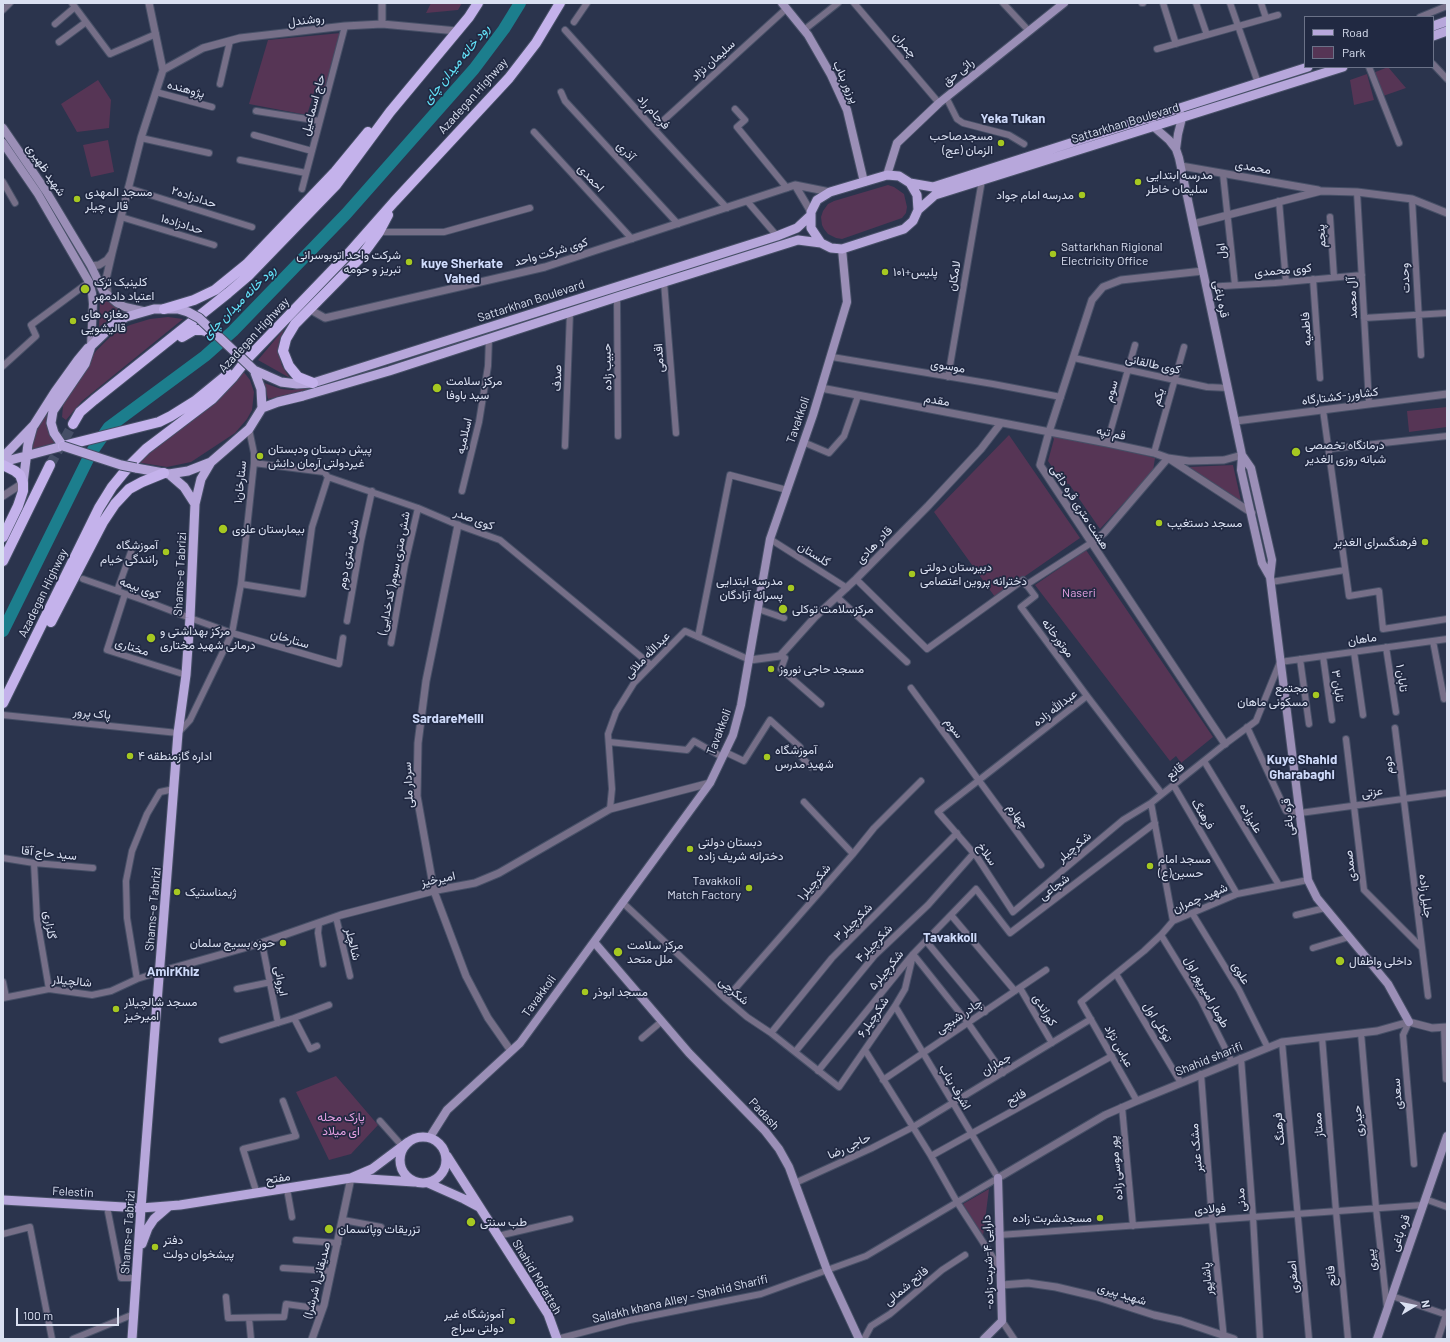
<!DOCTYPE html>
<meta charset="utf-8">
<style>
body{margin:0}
#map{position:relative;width:1450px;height:1342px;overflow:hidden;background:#2b344d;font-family:Barlow,sans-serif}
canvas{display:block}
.frame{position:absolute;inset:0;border:4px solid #dae0f1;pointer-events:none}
.legend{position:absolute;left:1304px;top:16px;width:130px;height:52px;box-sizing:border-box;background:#212942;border:1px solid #6b7288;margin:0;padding:5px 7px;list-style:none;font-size:12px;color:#dae0f1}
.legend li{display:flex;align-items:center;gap:8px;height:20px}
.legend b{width:20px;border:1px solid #6b7288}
.north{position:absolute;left:1394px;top:1286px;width:40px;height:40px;-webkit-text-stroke:3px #212942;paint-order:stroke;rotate:80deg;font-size:11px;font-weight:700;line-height:16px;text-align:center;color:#dae0f1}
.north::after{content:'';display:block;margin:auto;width:14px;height:18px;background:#dae0f1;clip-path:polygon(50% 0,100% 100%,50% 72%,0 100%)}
.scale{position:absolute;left:16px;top:1308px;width:103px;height:18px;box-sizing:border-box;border:2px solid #dae0f1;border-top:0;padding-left:5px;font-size:12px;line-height:14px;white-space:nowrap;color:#dae0f1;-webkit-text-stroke:3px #212942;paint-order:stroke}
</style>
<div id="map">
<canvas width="1450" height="1342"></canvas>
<div class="frame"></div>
<ul class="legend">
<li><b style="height:5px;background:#b7a7db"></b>Road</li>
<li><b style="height:11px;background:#563555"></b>Park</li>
</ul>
<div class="north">N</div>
<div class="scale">100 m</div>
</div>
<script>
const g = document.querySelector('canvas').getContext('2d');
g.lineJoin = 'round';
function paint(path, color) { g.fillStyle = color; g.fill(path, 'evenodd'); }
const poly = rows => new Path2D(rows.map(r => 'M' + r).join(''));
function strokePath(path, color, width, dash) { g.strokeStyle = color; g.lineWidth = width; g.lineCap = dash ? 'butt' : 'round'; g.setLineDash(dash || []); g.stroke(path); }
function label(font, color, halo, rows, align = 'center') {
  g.font = font + ' Barlow,Vazirmatn,sans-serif'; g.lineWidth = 3.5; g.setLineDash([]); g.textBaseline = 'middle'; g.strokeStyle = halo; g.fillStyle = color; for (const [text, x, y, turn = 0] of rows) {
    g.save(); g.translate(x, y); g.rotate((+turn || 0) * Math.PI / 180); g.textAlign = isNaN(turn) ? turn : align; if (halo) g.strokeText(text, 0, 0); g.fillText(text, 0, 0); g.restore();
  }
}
paint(poly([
 [431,3,462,3,458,10,426,13],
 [341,33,325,90,315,89,307,115,249,104,268,40],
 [1388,67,1406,88,1383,96,1373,73],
 [1367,74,1374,100,1354,105,1350,80],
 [98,80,111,100,109,128,77,132,61,104],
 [108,140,114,172,91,177,83,145],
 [888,185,894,187,904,194,907,207,906,213,902,218,842,239,836,238,828,234,824,229,822,225,821,217,823,211,828,204,834,201],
 [100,296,123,310,99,327],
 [168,317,183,319,82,401,66,420,62,417,63,406,73,382,96,351,114,333,130,325,150,319],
 [284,329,279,342,279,353,282,366,290,378,258,360],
 [243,371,250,380,254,392,252,410,247,419,235,433,191,462,167,467,136,462],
 [264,383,281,389,292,390,320,385,321,387,268,399],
 [1447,407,1447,427,1409,432,1407,411],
 [50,409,49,421,54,443,33,449,33,440,37,428,42,419],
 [1049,432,1155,458,1153,471,1100,529,1069,484,1063,483,1048,461,1054,439],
 [1009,435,1080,538,995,597,934,512],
 [1233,465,1241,501,1189,467],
 [1086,550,1213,737,1181,763,1176,756,1170,761,1035,585],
 [336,1076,378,1125,351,1154,329,1160,296,1092],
 [989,1189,983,1236,963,1204]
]), '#563555');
strokePath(poly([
 [3,631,91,453,109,427,205,356,233,331,346,214,474,69,504,29,520,3]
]), '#1c7e8d', 12);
strokePath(poly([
 [50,465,73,424]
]), '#454e66', 10, [10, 5]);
const minor = poly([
 [72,3,110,54,156,34],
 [854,3,939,103],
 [1003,3,1029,31],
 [1142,3,1143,3],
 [1163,3,1176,44],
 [1196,3,1207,35],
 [1230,3,1258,83],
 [1261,3,1266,18],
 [3,10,10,3],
 [1420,17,1447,6],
 [574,22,587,3],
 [55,24,75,7],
 [565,30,654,129,727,208],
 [804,30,838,3],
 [59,42,86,22],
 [1157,49,1278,15],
 [1433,64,1447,79],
 [1369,67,1399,143],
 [220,84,230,41],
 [156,92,212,107],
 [561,92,565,101,678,224],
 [946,97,957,119,963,123,1009,135,1024,144],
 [735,109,745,120,737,127,787,188],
 [256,111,320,121],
 [654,129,787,8],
 [534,132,632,239],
 [254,135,312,151],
 [141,138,209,153],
 [240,160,306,173],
 [1223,174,1235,285],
 [3,182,15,203],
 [128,188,252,227],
 [302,189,345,26],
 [1357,192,1369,404],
 [1412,199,1421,355],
 [747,201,777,236],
 [1279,201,1286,282],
 [121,217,214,245],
 [1330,217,1334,277],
 [379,232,444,232,530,208],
 [1313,279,1320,378],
 [664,282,676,433],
 [1206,287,1275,283,1362,275],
 [617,297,618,436],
 [1364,318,1447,313],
 [832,357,993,384,1061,397],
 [1074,358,1207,387,1228,388],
 [3,366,36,336,31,325,89,282],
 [948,377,982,180],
 [1323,410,1349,596,1379,591,1383,629,1447,619],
 [803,442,829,453,844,436,858,396],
 [1107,443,1135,345],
 [565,446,570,312],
 [1329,449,1447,436],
 [1154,453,1184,347],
 [254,463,324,472,328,477,418,508,458,525,500,540,651,665],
 [462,491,479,422,488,366,489,338],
 [770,539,847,588],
 [83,579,146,601,190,618,232,633,339,664,343,638],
 [856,579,927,649,1023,580,1035,596,1021,607,1087,696],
 [1271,582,1345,570],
 [241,584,303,594,312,527,328,477],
 [1026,585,1091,543],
 [117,591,132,549],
 [125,594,107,650,186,675],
 [837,597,907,662],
 [758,609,784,618],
 [347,621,361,541,372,491],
 [698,637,730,475,787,490],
 [1433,641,1444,699],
 [391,643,405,564,418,508],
 [1386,647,1396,712],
 [1354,652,1363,715],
 [780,656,785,658,781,669,821,704],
 [1323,656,1332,720],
 [1300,659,1309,724],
 [911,688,1041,865],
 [3,715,178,733,190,720,232,633,241,584,254,463,254,453,249,429],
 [1247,727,1286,811,1300,813,1447,793],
 [1395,728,1428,996],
 [1346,739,1364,890,1422,948],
 [609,742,687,750,694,741,722,757],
 [725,752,744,761,770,720,800,747,796,751,811,767],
 [1204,761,1279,885],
 [1174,786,1237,894],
 [1162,794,1087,696,938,812,977,857,1013,912,1123,820,1151,803,1225,744,1256,721,1280,662,1447,639],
 [804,802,853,854],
 [1151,803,1173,921],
 [610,809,612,789,608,734,616,712,634,683,685,631,750,660],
 [3,858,34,863,93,868],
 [34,863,37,919,49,989],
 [622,902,726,999,747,1017,771,1033,839,1087,895,1006,905,989,913,955],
 [1192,913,1239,990,1268,1048],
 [951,915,1015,991],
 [1296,915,1325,908],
 [336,917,350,976],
 [319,923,318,933,323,964],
 [1161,935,1201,1000,1232,1062],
 [926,941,985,1012],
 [262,943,278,1023],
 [1313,948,1349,937],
 [913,954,968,1023,1003,1073],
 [1116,974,1181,1083],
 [137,979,127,918,126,881,132,851,147,814,160,792,174,789],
 [3,982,6,997],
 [1020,988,1052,1043],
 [237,989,271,982],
 [3,998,49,989,92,995,111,991,137,979,159,972],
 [726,999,853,854,874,828,921,781],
 [294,1018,329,1005],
 [1409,1022,1403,1035,1414,1164],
 [1444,1027,1446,1079],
 [771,1033,832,958,957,833],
 [1361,1033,1376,1208,1387,1308],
 [1322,1037,1336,1211,1348,1339],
 [642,1038,662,1021],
 [222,1040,294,1018,310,1049,317,1046],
 [1282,1042,1309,1339],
 [865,1050,931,1156,957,1202,1001,1270],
 [795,1052,875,955,928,905,974,853],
 [1241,1058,1253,1217,1260,1339],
 [818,1071,913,954,976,889,1010,933,1155,823],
 [1201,1074,1212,1220,1224,1339],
 [883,1080,1046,970],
 [1137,1101,1081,1002,1144,951,1161,935,1173,921,1237,894,1308,880],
 [1122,1107,1133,1226],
 [380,1121,403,1147],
 [931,1156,1112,1056],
 [795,1183,872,1148,913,1127,1091,1019],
 [287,1189,292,1217],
 [257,1194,243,1149,296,1136,283,1101],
 [1425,1199,1447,1207],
 [108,1212,121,1278,137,1278],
 [343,1220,381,1227],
 [3,1234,30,1227,52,1339],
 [999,1235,1423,1205],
 [498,1236,570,1219],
 [296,1240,338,1243],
 [283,1268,331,1271],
 [1392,1296,1447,1315],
 [226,1297,228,1318,284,1317,286,1304,322,1309],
 [249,1318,251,1339],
 [1002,1321,1014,1339],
 [73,1339,134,1314],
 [557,1339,630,1320,761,1294,866,1256,998,1178,895,1006],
 [864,1339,871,1326,890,1314,942,1270,965,1255],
 [1438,1339,1447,1312]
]);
const tertiary = poly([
 [382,24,382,3],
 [163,70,203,48,240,38,345,26,382,24,457,31],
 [1181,166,1318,190],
 [811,212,795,185,830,192],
 [1193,224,1321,191,1357,192,1412,199,1447,213],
 [112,253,141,138,163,70,149,3],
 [91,266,99,265,107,260,112,253,106,279,108,296],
 [1203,271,1121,280,1103,287,1092,300,1049,432,1040,465,1225,744],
 [309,309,325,318,545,267,795,185],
 [821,388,1107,443,1154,453,1168,458,1104,533,1091,543],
 [1236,421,1447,394],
 [1242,455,1224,460,1189,461,1168,458,1252,513],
 [3,496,23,483],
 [458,525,426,681,418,743,417,796,434,891,466,976,488,1018,511,1051],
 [750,660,780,656,815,617,856,579,928,506,981,449,1001,423],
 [159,972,258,944,341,915,437,890,475,883,499,873,610,809,710,783],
 [998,1178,1105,1115,1137,1101,1282,1042,1377,1031,1409,1022,1432,1028,1447,1027],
 [1002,1285,1028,1283,1056,1287,1098,1297,1154,1315,1181,1321,1234,1339],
 [312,1339,324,1305,351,1178]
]);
const secondary = poly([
 [782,3,808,35,831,75,847,110,864,182],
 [1151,117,1154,127,1169,140,1176,149,1179,158,1242,455],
 [3,128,46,191,91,266,103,291,117,303,125,307,143,311],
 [3,143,38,194,89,282,92,293,93,304,91,346],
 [1176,149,1178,134,1182,118,1180,113],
 [887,175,897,143,939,103,1064,3],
 [1270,577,1262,563,1241,470,1242,455,1251,468,1272,560,1270,577,1308,880,1317,898,1388,984,1409,1022],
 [594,942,689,1053,765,1131,779,1149,789,1167,827,1270,859,1339],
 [430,1137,447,1110,520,1043,710,783,733,735,741,705,770,539,813,415,847,302,842,249],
 [984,1339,1002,1321,998,1178],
 [1377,1339,1447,1136]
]);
const primary = poly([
 [1433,26,1447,21],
 [1433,36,1447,31],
 [887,175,899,176,910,183,917,195,918,210,913,221,904,229,842,249,831,248,821,243,811,228,811,212,817,200,830,192,887,175],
 [910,183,933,187,1308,67],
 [918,210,935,195,1343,67],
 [254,370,281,382,297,384,313,383,777,236,797,228,811,215],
 [262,408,278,402,303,396,389,371,617,297,798,240,821,243],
 [3,457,34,425,55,392,78,360,88,348],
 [3,462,63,446,54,433,51,423,53,411,85,364,91,346,113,325,126,317,154,309,178,309,188,312],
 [136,468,169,474,188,471,211,462,249,429,262,408,261,389,254,370],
 [169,474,184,487,195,504],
 [23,483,28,444,33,426],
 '400 1160a23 23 0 1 1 46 0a23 23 0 1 1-46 0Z',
 [447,1156,548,1314,557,1339],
 [353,1178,414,1182],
 [428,1183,464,1199,479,1207],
 [3,1200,141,1208,180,1205,351,1178,372,1169,408,1142],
 [142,1244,148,1228,154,1219,169,1206],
 [132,1339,141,1208,178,733,186,675,190,618,195,504,201,479,211,462]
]);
const trunk = poly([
 [164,309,194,300,215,290,247,264,335,172,368,132],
 [182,337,194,330,202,330,216,334],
 [313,383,298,377,289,366,283,351,286,339,295,324,360,258,379,232,388,215],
 [73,424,80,412,94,400,228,293,248,276,336,185,390,112,469,17,478,3],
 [63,446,159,422,171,416,195,401,228,374],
 [3,465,15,471,20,475,23,483,23,491,18,506,3,537],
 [3,561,50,465],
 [51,622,103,522,115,504,129,489,142,482,164,473],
 [3,703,99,508,112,487,130,465,146,449,212,399,233,377,247,359,349,253,394,202,509,78,536,43,560,3]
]);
strokePath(minor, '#475067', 8);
strokePath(tertiary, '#475067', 9);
strokePath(secondary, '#475067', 10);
strokePath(primary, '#475067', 11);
strokePath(trunk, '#475067', 12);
strokePath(minor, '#766f88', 6);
strokePath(tertiary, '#766f88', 7);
strokePath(secondary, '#9b8fb7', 8);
strokePath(primary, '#b7a7db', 9);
strokePath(trunk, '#c4b2eb', 10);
const primaryBridge = poly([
 [188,312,199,318,254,370],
 [63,446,121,465,136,468]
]);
strokePath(primaryBridge, '#475067', 11, []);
strokePath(primaryBridge, '#b7a7db', 9);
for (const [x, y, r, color] of [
 [1001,143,4,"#a6c821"],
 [1138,182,4,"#a6c821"],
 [1082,195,4,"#a6c821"],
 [77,199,4,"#a6c821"],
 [1053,254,4,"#a6c821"],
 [409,262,4,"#a6c821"],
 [885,272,4,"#a6c821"],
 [85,289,5,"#a6c821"],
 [73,321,4,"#a6c821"],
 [437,388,5,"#a6c821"],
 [1296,452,5,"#a6c821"],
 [260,456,4,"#a6c821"],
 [1159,523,4,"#a6c821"],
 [223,529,5,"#a6c821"],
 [1425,542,4,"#a6c821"],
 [166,552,4,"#a6c821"],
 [912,574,4,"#a6c821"],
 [791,588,4,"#a6c821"],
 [783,609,5,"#a6c821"],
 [151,638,5,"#a6c821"],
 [771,669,4,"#a6c821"],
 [1316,695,4,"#a6c821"],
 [130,756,4,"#a6c821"],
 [767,757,4,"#a6c821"],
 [690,849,4,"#a6c821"],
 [1150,866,4,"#a6c821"],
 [749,888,4,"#a6c821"],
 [177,892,4,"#a6c821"],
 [283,943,4,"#a6c821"],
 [618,952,5,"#a6c821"],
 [1340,961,5,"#a6c821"],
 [585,992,4,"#a6c821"],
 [116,1009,4,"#a6c821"],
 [1100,1218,4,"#a6c821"],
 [471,1222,5,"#a6c821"],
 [329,1229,5,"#a6c821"],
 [155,1247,4,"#a6c821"],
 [512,1321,4,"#a6c821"]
]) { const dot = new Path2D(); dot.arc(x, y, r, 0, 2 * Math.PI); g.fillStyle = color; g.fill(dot); strokePath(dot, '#212942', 1.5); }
label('12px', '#dae0f1', '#212942', [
 ["روشندل",306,20,-7],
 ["چمران",905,45,50],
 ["سلیمان نژاد",713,60,-42],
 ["راثی حق",958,72,-39],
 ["پرزور بناب",846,82,65],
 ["پژوهنده",186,89,15],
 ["Azadegan Highway",473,96,-48],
 ["حاج اسماعیل",313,105,-75],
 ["فرجام راد",654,112,48],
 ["Sattarkhan Boulevard",1125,123,-17],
 ["آذری",626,151,47],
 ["محمدی",1253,167,10],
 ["شهید ظهیری",46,170,56],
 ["احمدی",591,178,47],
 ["حدادزاده۲",194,197,18],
 ["حدادزاده۱",182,224,17],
 ["پنجم",1321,236,-94],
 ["اول",1221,251,-96],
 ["کوی شرکت واحد",551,252,-16],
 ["کوی محمدی",1283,270,-5],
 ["لامکان",954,276,-80],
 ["وحدت",1405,278,-93],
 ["آل محمد",1352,298,-93],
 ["قره باغی",1221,299,78],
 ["Sattarkhan Boulevard",531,301,-18],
 ["فاطمیه",1306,329,-94],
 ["Azadegan Highway",254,335,-47],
 ["اقدمی",659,358,-94],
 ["کوی طالقانی",1153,364,12],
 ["موسوی",948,366,9],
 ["حبیب زاده",607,367,-91],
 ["صدف",557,378,-88],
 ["سوم",1111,391,-74],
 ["کشاورز-کشتارگاه",1340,396,-7],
 ["یکم",1158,397,-74],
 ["مقدم",937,400,10],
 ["Tavakkoli",798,420,-71],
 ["قم تپه",1111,433,11],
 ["اسلامیه",464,436,-77],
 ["ستارخان۱",240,482,-84],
 ["هشت متری قره داغی",1080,507,57],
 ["کوی صدر",474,519,21],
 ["قادر هادی",874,545,-46],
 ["شش متری دوم",348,554,-79],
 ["گلستان",814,554,32],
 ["(کدخدایی )شش متری سوم",394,573,-79],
 ["Shams-e Tabrizi",180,574,-87],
 ["کوی بیمه",140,588,20],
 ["Azadegan Highway",43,593,-64],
 ["موتورخانه",1058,638,53],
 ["ستارخان",290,639,17],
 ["ماهان",1362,639,-8],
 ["مختاری",132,647,17],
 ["عبدالله ملائی",647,655,-46],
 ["تابان ۱",1402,678,82],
 ["تابان ۳",1338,686,82],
 ["عبدالله زاده",1055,708,-38],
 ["پاک پرور",92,713,6],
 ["سوم",954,728,54],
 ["Tavakkoli",719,732,-69],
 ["دوم",1388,765,-96],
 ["قانع",1175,771,-39],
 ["سردار ملی",408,785,-93],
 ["عزتی",1372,792,-8],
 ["فرهنگ",1203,814,59],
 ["چهارم",1018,816,54],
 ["قره باغی",1288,817,-97],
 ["علیزاده",1251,818,59],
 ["شکرچیلر",1074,847,-40],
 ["سید حاج آقا",49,853,6],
 ["سلاخ",987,854,54],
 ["صمدی",1350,866,-97],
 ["امیرخیز",438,879,-12],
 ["شکرچیلر۱",814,882,-49],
 ["شجاعی",1054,887,-37],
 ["جلیل زاده",1426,896,83],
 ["شهید چمران",1200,898,-23],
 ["Shams-e Tabrizi",153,909,-85],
 ["شکرچیلر۳",853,922,-44],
 ["گلزاری",50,925,82],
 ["شکرچیلر۴",874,943,-46],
 ["شالچلر",353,944,76],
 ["شکرچیلر۵",886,970,-51],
 ["علوی",1241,973,59],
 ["شالچیلار",72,981,5],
 ["ایروانی",281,981,79],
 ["شکرچی",734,991,41],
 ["طومار امیرپور اول",1207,992,61],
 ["Tavakkoli",539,996,-54],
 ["کوراندی",1045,1010,59],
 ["چادر شبچی",959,1016,-34],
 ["شکرچیلر۶",873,1017,-56],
 ["توکلی اول",1158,1022,59],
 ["عباس نژاد",1119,1046,61],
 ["Shahid sharifi",1209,1059,-22],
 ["جماران",996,1064,-31],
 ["اشرف بناب",955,1087,59],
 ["سعدی",1397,1094,-95],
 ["فاتح",1016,1097,-29],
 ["Padash",764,1114,47],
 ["حیدری",1358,1121,-95],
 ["ممتاز",1318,1125,-95],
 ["فرهنگ",1279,1129,-95],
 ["حاجی رضا",849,1146,-25],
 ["مشک عنبر",1196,1148,-95],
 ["پور موسی زاده",1116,1168,-95],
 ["مفتح",278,1178,-9],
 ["Felestin",73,1192,3],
 ["مدنی",1241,1200,-95],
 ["فولادی",1210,1209,-4],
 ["Shams-e Tabrizi",128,1232,-86],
 ["قره باغی",1400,1233,-71],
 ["پیری",1371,1260,-96],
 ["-دارایی ۴-شربت زاده",988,1262,-92],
 ["فاتح",1331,1276,-95],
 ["Shahid Mofatteh",537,1277,59],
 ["اصغری",1293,1277,-95],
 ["پاشاپور",1207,1279,-96],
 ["(شرشرا )صدیقانی",317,1280,-76],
 ["فاتح شمالی",906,1286,-40],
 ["شهید پیری",1122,1294,17],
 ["Sallakh khana Alley - Shahid Sharifi",680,1299,-13]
]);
label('12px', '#dae0f1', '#212942', [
 ["مسجدصاحب",993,136,"right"],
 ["الزمان (عج)",993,150,"right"],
 ["مدرسه ابتدایی",1146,175],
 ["سلیمان خاطر",1146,189],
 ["مسجد المهدی",85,192],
 ["قالی چیلر",85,206],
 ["مدرسه امام جواد",1074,195,"right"],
 ["Sattarkhan Rigional",1061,247],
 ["Electricity Office",1061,261],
 ["شرکت واحد اتوبوسرانی",401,255,"right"],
 ["تبریز و حومه",401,269,"right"],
 ["پلیس+۱۰۱",893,272],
 ["کلینیک ترک",94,282],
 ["اعتیاد دادمهر",94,296],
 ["مغازه های",81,314],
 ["قالیشویی",81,328],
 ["مرکز سلامت",446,381],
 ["سید باوفا",446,395],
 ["درمانگاه تخصصی",1305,445],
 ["شبانه روزی الغدیر",1305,459],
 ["پیش دبستان ودبستان",268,449],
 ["غیردولتی آرمان دانش",268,463],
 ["مسجد دستغیب",1167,523],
 ["بیمارستان علوی",232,529],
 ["فرهنگسرای الغدیر",1417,542,"right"],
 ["آموزشگاه",158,545,"right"],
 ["رانندگی خیام",158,559,"right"],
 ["دبیرستان دولتی",920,567],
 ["دخترانه پروین اعتصامی",920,581],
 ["مدرسه ابتدایی",783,581,"right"],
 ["پسرانه آزادگان",783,595,"right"],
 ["مرکزسلامت توکلی",792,609],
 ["مرکز بهداشتی و",160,631],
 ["درمانی شهید مختاری",160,645],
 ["مسجد حاجی نوروز",779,669],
 ["مجتمع",1308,688,"right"],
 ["مسکونی ماهان",1308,702,"right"],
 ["آموزشگاه",775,750],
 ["شهید مدرس",775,764],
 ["اداره گازمنطقه ۴",138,756],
 ["دبستان دولتی",698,842],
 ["دخترانه شریف زاده",698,856],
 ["مسجد امام",1158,859],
 ["حسین(ع)",1158,873],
 ["Tavakkoli",741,881,"right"],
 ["Match Factory",741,895,"right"],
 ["ژیمناستیک",185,892],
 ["حوزه بسیج سلمان",275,943,"right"],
 ["مرکز سلامت",627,945],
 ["ملل متحد",627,959],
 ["داخلی واطفال",1349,961],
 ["مسجد ابوذر",593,992],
 ["مسجد شالچیلار",124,1002],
 ["امیرخیز",124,1016],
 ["مسجدشربت زاده",1092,1218,"right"],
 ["طب سنتی",480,1222],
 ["تزریقات وپانسمان",338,1229],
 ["دفتر",163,1240],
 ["پیشخوان دولت",163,1254],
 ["آموزشگاه غیر",504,1314,"right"],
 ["دولتی سراج",504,1328,"right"]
], 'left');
label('12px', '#e8a2e4', '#212942', [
 ["Naseri",1079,593],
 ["پارک محله",341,1117],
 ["ای میلاد",341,1131]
]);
label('italic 13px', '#64e6fc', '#212942', [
 ["رود خانه میدان چای",456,64,-51],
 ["رود خانه میدان چای",239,302,-45]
]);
label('bold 13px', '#cedafa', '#212942', [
 ["Yeka Tukan",1013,119],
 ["kuye Sherkate",462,264],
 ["Vahed",462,279],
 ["SardareMelli",448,719],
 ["Kuye Shahid",1302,760],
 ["Gharabaghi",1302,775],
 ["Tavakkoli",950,938],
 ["AmirKhiz",173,972]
]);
</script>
